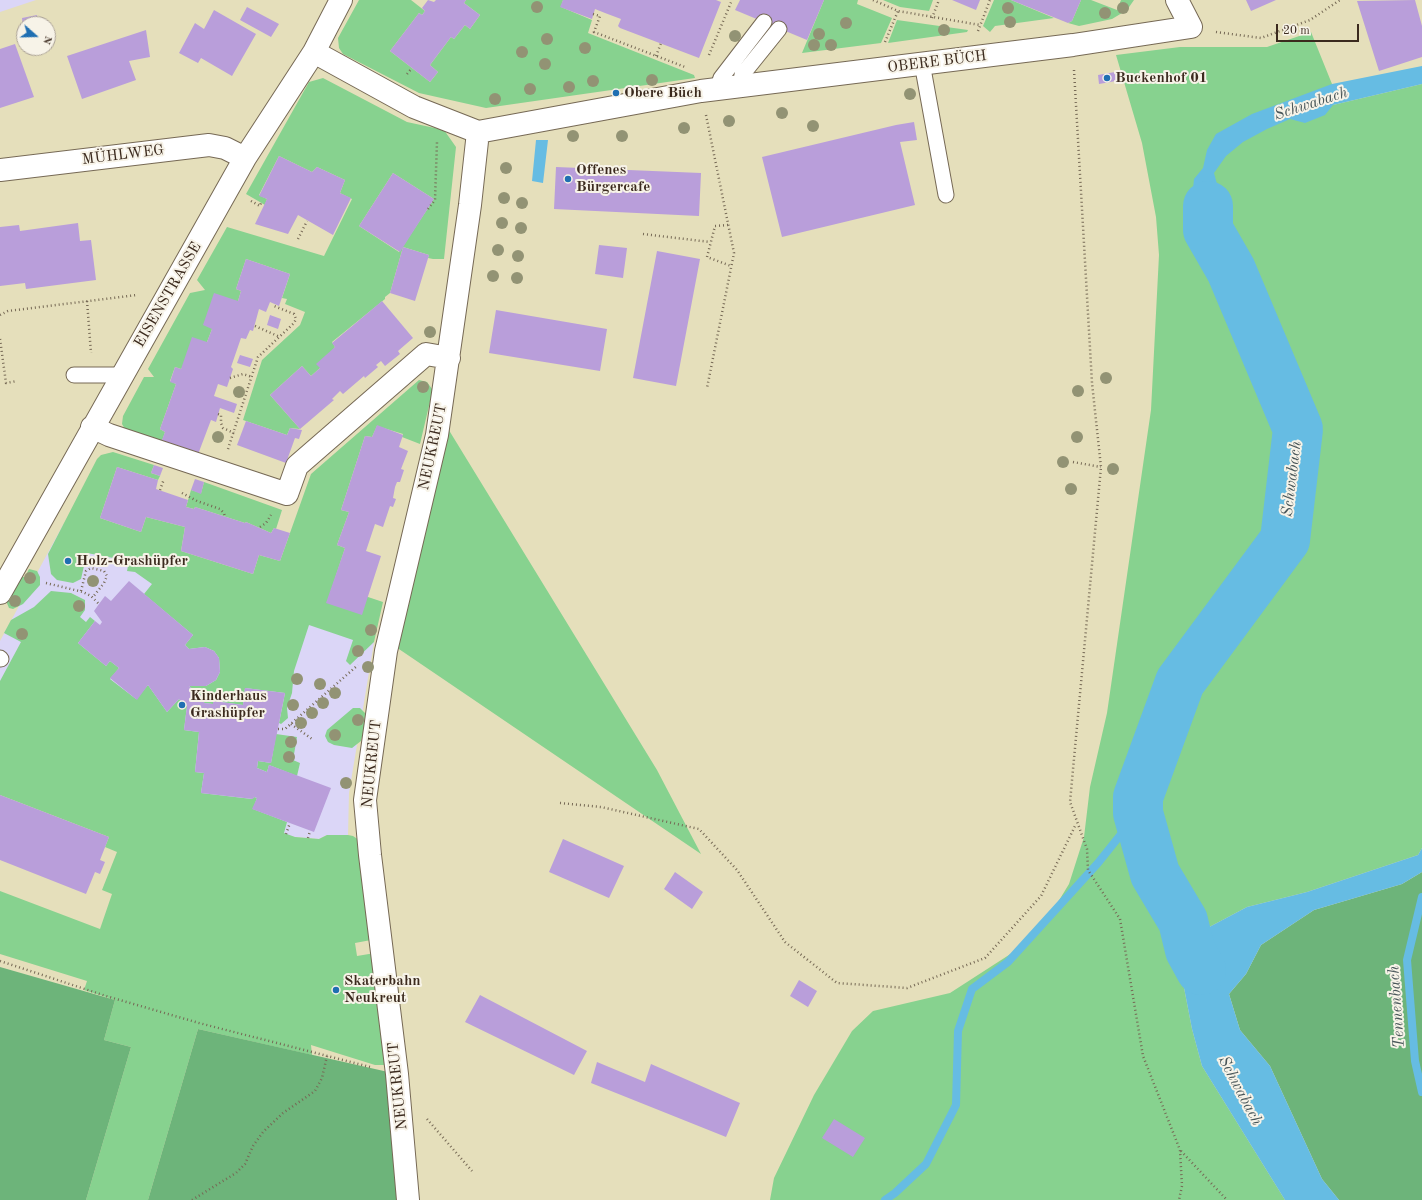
<!DOCTYPE html>
<meta charset="utf-8">
<style>
body{margin:0}
#map{position:relative;width:1422px;height:1200px;overflow:hidden;background:#e5dfbb;font-family:"Old Standard TT",serif}
canvas{display:block}
.north{position:absolute;left:16px;top:16px;width:40px;height:40px;box-sizing:border-box;background:#f7f3e8;border:1px solid #aca397;border-radius:50%;rotate:110deg;font-size:11px;font-weight:700;line-height:16px;text-align:center;color:#3b2a1e}
.north::after{content:'';display:block;margin:auto;width:14px;height:18px;background:#1f6fb2;clip-path:polygon(50% 0,100% 100%,50% 72%,0 100%)}
.scale{position:absolute;left:1276px;top:24px;width:83px;height:18px;box-sizing:border-box;border:2px solid #3b2a1e;border-top:0;padding-left:5px;font-size:12px;line-height:14px;white-space:nowrap;color:#3b2a1e;-webkit-text-stroke:3px #f7f3e8;paint-order:stroke}
</style>
<div id="map">
<canvas width="1422" height="1200"></canvas>
<div class="north">N</div>
<div class="scale">20 m</div>
</div>
<script>
const g = document.querySelector('canvas').getContext('2d');
g.lineJoin = 'round';
function paint(path, color) { g.fillStyle = color; g.fill(path, 'evenodd'); }
const poly = rows => new Path2D(rows.map(r => 'M' + r).join(''));
function strokePath(path, color, width, dash) { g.strokeStyle = color; g.lineWidth = width; g.lineCap = dash ? 'butt' : 'round'; g.setLineDash(dash || []); g.stroke(path); }
function label(font, color, halo, rows, align = 'center') {
  g.font = font + ' "Old Standard TT",serif'; g.lineWidth = 4; g.setLineDash([]); g.textBaseline = 'middle'; g.strokeStyle = halo; g.fillStyle = color; for (const [text, x, y, turn = 0] of rows) {
    g.save(); g.translate(x, y); g.rotate((+turn || 0) * Math.PI / 180); g.textAlign = isNaN(turn) ? turn : align; if (halo) g.strokeText(text, 0, 0); g.fillText(text, 0, 0); g.restore();
  }
}
paint(poly([
 [0,0,36,0,0,12],
 [63,525,70,535,374,642,349,793,348,835,327,835,319,839,295,837,0,768,0,641]
]), '#dbd6f7');
paint(poly([
 [359,0,411,0,425,11,422,15,419,13,390,51,430,82,438,72,430,65,451,37,454,39,465,25,470,29,480,15,464,3,466,0,563,0,561,7,592,20,588,33,694,75,695,78,486,108,419,93,343,54,339,48,338,38],
 [824,0,858,0,857,4,892,18,881,43,802,53],
 [883,0,933,0,929,11,900,7],
 [994,0,1011,0,1054,18,995,26,990,32,983,26],
 [1081,0,1091,0,1117,10,1121,0,1134,0,1127,10,1112,19,1079,26,1068,23,1072,21],
 [897,20,968,30,967,32,888,43],
 [1311,32,1332,84,1333,105,1422,84,1422,848,1418,855,1307,892,1247,907,1198,933,1180,909,1167,924,1180,967,1192,1029,1202,1066,1285,1200,770,1200,774,1178,814,1095,852,1031,873,1011,950,993,1012,953,1047,920,1069,884,1084,837,1090,787,1107,713,1151,410,1159,255,1156,217,1142,143,1116,55,1180,47,1267,47],
 [323,78,407,122,444,130,456,147,444,259,433,259,428,258,429,255,403,247,390,293,385,297,385,299,332,342,335,347,320,368,311,376,302,366,270,395,300,429,290,428,287,435,243,420,262,360,300,325,305,312,285,304,287,299,282,298,290,274,246,259,236,289,241,291,238,301,212,329,207,342,181,369,175,367,170,381,176,384,160,429,165,432,161,444,126,431,122,424,123,416,144,377,154,377,148,369,190,293,205,290,197,280,227,227,324,256,352,199,340,193,345,180,317,167,312,172,279,156,259,195,267,199,265,205,246,194,309,82],
 [393,173,434,199,399,252,359,226],
 [419,380,427,382,432,389,432,393,420,444,402,437,403,434,377,426,372,437,365,436,341,510,349,512,337,545,345,548,327,603,368,597,383,602,374,642,350,665,346,661,353,640,309,625,294,671,292,693,287,708,288,718,281,724,279,723,285,693,245,688,243,705,214,701,213,704,204,703,205,699,189,686,206,686,216,680,220,672,219,658,214,651,205,647,189,649,185,645,193,635,144,594,152,584,135,572,127,571,129,561,87,553,81,579,73,583,57,580,51,574,48,554,97,459,101,455,113,452,154,465,151,473,160,476,158,480,117,467,100,518,141,532,146,517,185,527,181,551,253,574,259,555,280,561,311,474],
 [447,427,657,770,701,854,393,645],
 [204,482,282,510,276,529,274,528,271,533,246,522,245,523,195,507,194,509,186,507,191,490,201,493],
 [29,569,37,571,40,577,40,585,23,604,13,609,9,608,6,601,19,577,25,577],
 [51,591,71,593,85,600,85,610,80,617,86,622,90,617,95,621,78,643,106,666,110,661,119,668,110,679,136,699,148,685,167,712,179,699,187,706,184,730,199,732,195,772,204,773,201,793,252,799,254,797,257,798,253,809,287,822,284,833,295,837,319,839,327,835,348,835,353,836,359,840,371,940,355,943,357,956,375,953,386,1065,375,1065,311,1045,312,1055,198,1029,148,1200,86,1200,131,1047,104,1040,115,1000,84,990,87,981,0,954,0,891,100,929,112,894,102,890,117,852,105,847,109,837,0,795,0,681,21,642,4,633,11,620,34,607],
 [353,708,360,708,365,713,364,729,361,741,352,748,334,745,328,742,325,736,327,730],
 [276,734,297,737,293,760,300,763,297,776,269,765,267,772,257,768,258,761,271,763]
]), '#87d28f');
paint(poly([
 [1422,872,1422,1200,1339,1200,1322,1179,1270,1066,1240,1030,1229,994,1246,974,1261,945,1314,910,1402,884],
 [0,967,115,1000,104,1040,131,1047,86,1200,0,1200],
 [198,1029,397,1074,408,1200,148,1200]
]), '#6db47a');
paint(poly([
 [1422,66,1422,84,1333,105,1325,115,1305,123,1290,119,1267,129,1243,142,1226,156,1214,173,1217,184,1213,197,1227,245,1231,270,1206,244,1195,227,1191,208,1194,179,1203,168,1207,150,1216,134,1252,114,1332,84],
 [536,140,548,140,543,183,532,181],
 [1422,848,1422,872,1402,884,1314,910,1261,945,1246,974,1229,994,1240,1030,1270,1066,1322,1179,1339,1200,1285,1200,1202,1066,1192,1029,1180,967,1198,933,1247,907,1307,892,1418,855]
]), '#66bce3');
strokePath(poly([
 [1422,897,1407,960,1415,1061,1422,1092],
 [885,1200,895,1193,926,1164,956,1105,958,1031,972,989,1008,962,1098,863,1138,813]
]), '#66bce3', 8);
strokePath(poly([
 [1201,970,1190,950,1183,921,1155,874,1138,813,1138,797,1180,682,1285,540,1298,429,1231,270,1208,230,1208,206]
]), '#66bce3', 50);
paint(poly([
 [428,0,434,2,436,0,466,0,464,3,480,15,470,29,465,25,454,39,451,37,430,65,438,72,430,82,390,51,419,13,422,15,425,11,422,8],
 [563,0,716,0,721,2,699,58,620,28,618,26,621,19,605,13,595,9,592,19,560,7],
 [740,0,824,0,807,40,735,10],
 [952,0,980,0,976,10],
 [1011,0,1081,0,1072,21,1068,23],
 [1246,0,1276,0,1251,11],
 [1415,0,1422,26,1422,57,1379,71,1357,1],
 [247,7,279,24,271,37,240,20],
 [214,10,256,34,232,76,201,58,198,63,179,53,195,23,204,29],
 [37,15,38,24,24,24,23,27,22,18],
 [146,30,150,57,129,61,136,80,82,99,67,56],
 [15,44,34,97,0,108,0,49],
 [1115,72,1116,81,1099,84,1098,75],
 [914,122,917,140,900,142,915,205,782,237,762,157,896,125],
 [279,156,312,172,317,167,345,180,340,193,351,198,333,235,298,215,288,234,255,224,267,199,259,196],
 [556,167,701,173,699,216,554,209],
 [393,173,434,199,400,252,359,226],
 [78,223,80,241,91,240,96,280,26,289,25,283,0,286,0,227,19,225,20,231],
 [599,245,627,248,623,278,595,274],
 [403,247,429,255,415,301,390,293],
 [657,251,700,259,676,386,633,378],
 [246,259,290,274,279,306,270,302,266,312,259,309,253,331,250,330,246,339,241,338,231,367,233,369,227,387,218,384,214,396,237,404,234,413,220,408,216,422,211,420,197,457,160,445,165,432,160,429,176,384,170,382,175,367,181,369,192,337,207,342,212,329,203,325,214,293,238,301,241,291,236,289],
 [382,301,413,338,398,351,400,354,385,366,381,361,376,365,378,367,365,378,364,376,343,394,340,391,332,399,334,400,300,429,270,395,302,366,311,376,320,368,316,364,335,347,332,343],
 [496,310,607,329,600,371,489,353],
 [270,315,281,319,278,329,267,325],
 [240,355,253,359,250,367,237,363],
 [246,421,287,435,290,428,302,430,299,439,295,438,286,463,237,445],
 [377,425,403,435,399,447,408,451,401,469,404,470,400,482,397,482,395,487,393,498,396,499,393,507,390,506,383,527,375,524,366,551,381,556,362,615,326,603,345,548,337,545,349,512,341,510,365,436,372,437],
 [154,465,163,468,160,476,151,473],
 [117,467,158,480,156,489,188,500,186,507,194,509,195,507,245,523,246,522,271,533,274,528,290,533,280,561,259,555,253,574,181,551,185,527,146,517,141,532,100,518],
 [195,479,204,482,201,494,191,490],
 [129,581,193,635,185,645,189,649,205,647,214,651,219,658,220,672,216,680,206,686,189,686,205,699,204,703,213,704,213,701,243,705,245,688,285,693,271,763,258,761,257,768,267,772,269,765,331,788,314,832,252,809,257,798,254,797,253,799,201,793,204,773,195,772,199,732,184,730,187,706,179,699,167,712,148,685,137,700,110,678,119,668,110,661,106,666,78,643,95,621,100,625,102,622,94,611,99,604,105,596,111,601],
 [0,795,109,837,100,860,105,862,100,874,95,872,86,894,0,860],
 [563,839,624,866,609,898,549,872],
 [675,872,703,892,692,909,664,889],
 [799,980,817,991,808,1007,790,996],
 [480,995,587,1051,574,1075,465,1022],
 [597,1062,645,1082,651,1064,740,1103,726,1137,591,1083],
 [834,1119,865,1138,853,1157,822,1138]
]), '#b99eda');
const service = poly([
 [922,63,946,195],
 [740,86,742,75,779,29],
 [717,89,721,78,764,22],
 [74,375,122,375],
 [0,658,1,659]
]);
const minor = poly([
 [314,52,414,107,478,132,701,91,1073,45,1191,27,1177,0],
 [0,170,209,145,225,148,245,158],
 [92,427,109,435,287,494,297,466,426,354,449,358],
 [0,593,245,158,314,52,341,0],
 [408,1200,397,1074,370,855,365,800,386,651,437,435,470,205,478,132]
]);
strokePath(service, '#766955', 17);
strokePath(minor, '#766955', 24);
strokePath(poly([
 [873,0,898,11,980,25],
 [593,14,600,16,594,32,685,67],
 [932,18,939,0],
 [978,31,990,0],
 [1216,32,1261,38,1310,20,1340,0],
 [885,42,898,11],
 [709,55,732,0],
 [656,56,661,43],
 [1074,70,1092,383,1101,467,1070,802,1087,849,1088,870,1120,919,1143,1056,1180,1150,1182,1186,1179,1200],
 [407,74,412,68],
 [706,115,734,253,707,388],
 [251,201,260,206,261,203],
 [428,209,435,200,437,142],
 [728,225,715,226,707,257,731,266],
 [643,234,710,242],
 [298,239,307,221],
 [87,301,91,353],
 [0,315,8,311,137,295],
 [255,326,280,337],
 [0,339,6,383,17,381],
 [230,378,243,374,252,377],
 [218,414,221,415,221,423,223,428,234,433],
 [228,449,258,357,294,323,296,319,294,314,274,306,275,304],
 [1073,462,1101,467],
 [160,490,164,479],
 [182,493,197,501,220,509,224,513,225,517],
 [260,527,266,523,271,515],
 [46,583,83,592,91,596,99,604],
 [81,591,86,571,91,568,104,571,107,576,104,583,93,597],
 [291,724,312,739],
 [278,729,285,729,358,665],
 [560,803,601,807,699,829,737,870,785,942,837,983,907,988,985,958,1041,896,1076,824],
 [286,834,290,823],
 [308,838,310,831],
 [0,961,106,996,199,1023,370,1067],
 [427,1119,472,1171],
 [1181,1151,1227,1200],
 [192,1200,236,1173,245,1164,253,1146,263,1132,283,1113,315,1091,322,1078,327,1056]
]), '#766955', 2.5, [1, 3]);
strokePath(service, '#fff', 15);
strokePath(minor, '#fff', 22);
g.fillStyle = '#929374';
for (const [x, y] of [
 [537,7],
 [1008,8],
 [1123,8],
 [1105,13],
 [1010,22],
 [846,23],
 [944,30],
 [819,34],
 [735,36],
 [547,39],
 [814,45],
 [831,45],
 [585,48],
 [522,52],
 [545,64],
 [652,80],
 [593,81],
 [569,87],
 [530,89],
 [910,94],
 [495,99],
 [782,113],
 [729,121],
 [813,126],
 [684,128],
 [573,136],
 [622,136],
 [506,168],
 [504,198],
 [522,203],
 [502,223],
 [521,228],
 [498,250],
 [518,256],
 [493,276],
 [517,278],
 [430,332],
 [1106,378],
 [423,387],
 [1078,391],
 [239,392],
 [218,437],
 [1077,437],
 [1063,462],
 [1113,469],
 [1071,489],
 [30,578],
 [93,581],
 [15,601],
 [79,606],
 [371,630],
 [22,634],
 [358,651],
 [368,667],
 [297,679],
 [320,684],
 [335,693],
 [323,703],
 [293,705],
 [312,713],
 [358,720],
 [301,723],
 [335,735],
 [291,742],
 [289,757],
 [346,783]
]) { g.beginPath(); g.arc(x, y, 6, 0, 2 * Math.PI); g.fill(); }
for (const [x, y, r, color] of [
 [1107,78,4,"#1f6fb2"],
 [616,93,4,"#1f6fb2"],
 [568,179,4,"#1f6fb2"],
 [68,561,4,"#1f6fb2"],
 [182,705,4,"#1f6fb2"],
 [336,990,4,"#1f6fb2"]
]) { const dot = new Path2D(); dot.arc(x, y, r, 0, 2 * Math.PI); g.fillStyle = color; g.fill(dot); strokePath(dot, '#f7f3e8', 1.5); }
label('15px', '#3b2a1e', '#f7f3e8', [
 ["OBERE BÜCH",937,62,-7],
 ["MÜHLWEG",123,155,-7],
 ["EISENSTRASSE",168,295,-60],
 ["NEUKREUT",433,447,-78],
 ["NEUKREUT",372,764,-84],
 ["NEUKREUT",398,1086,-96]
]);
label('bold 15px', '#3b2a1e', '#f7f3e8', [
 ["Buckenhof 01",1115,78],
 ["Obere Büch",624,93],
 ["Offenes",576,170],
 ["Bürgercafe",576,187],
 ["Holz-Grashüpfer",76,561],
 ["Kinderhaus",190,696],
 ["Grashüpfer",190,713],
 ["Skaterbahn",344,981],
 ["Neukreut",344,998]
], 'left');
label('italic 16px', '#485659', '#f7f3e8', [
 ["Schwabach",1311,104,-18],
 ["Schwabach",1292,479,-83],
 ["Tennenbach",1397,1007,-94],
 ["Schwabach",1240,1091,62]
]);
</script>
